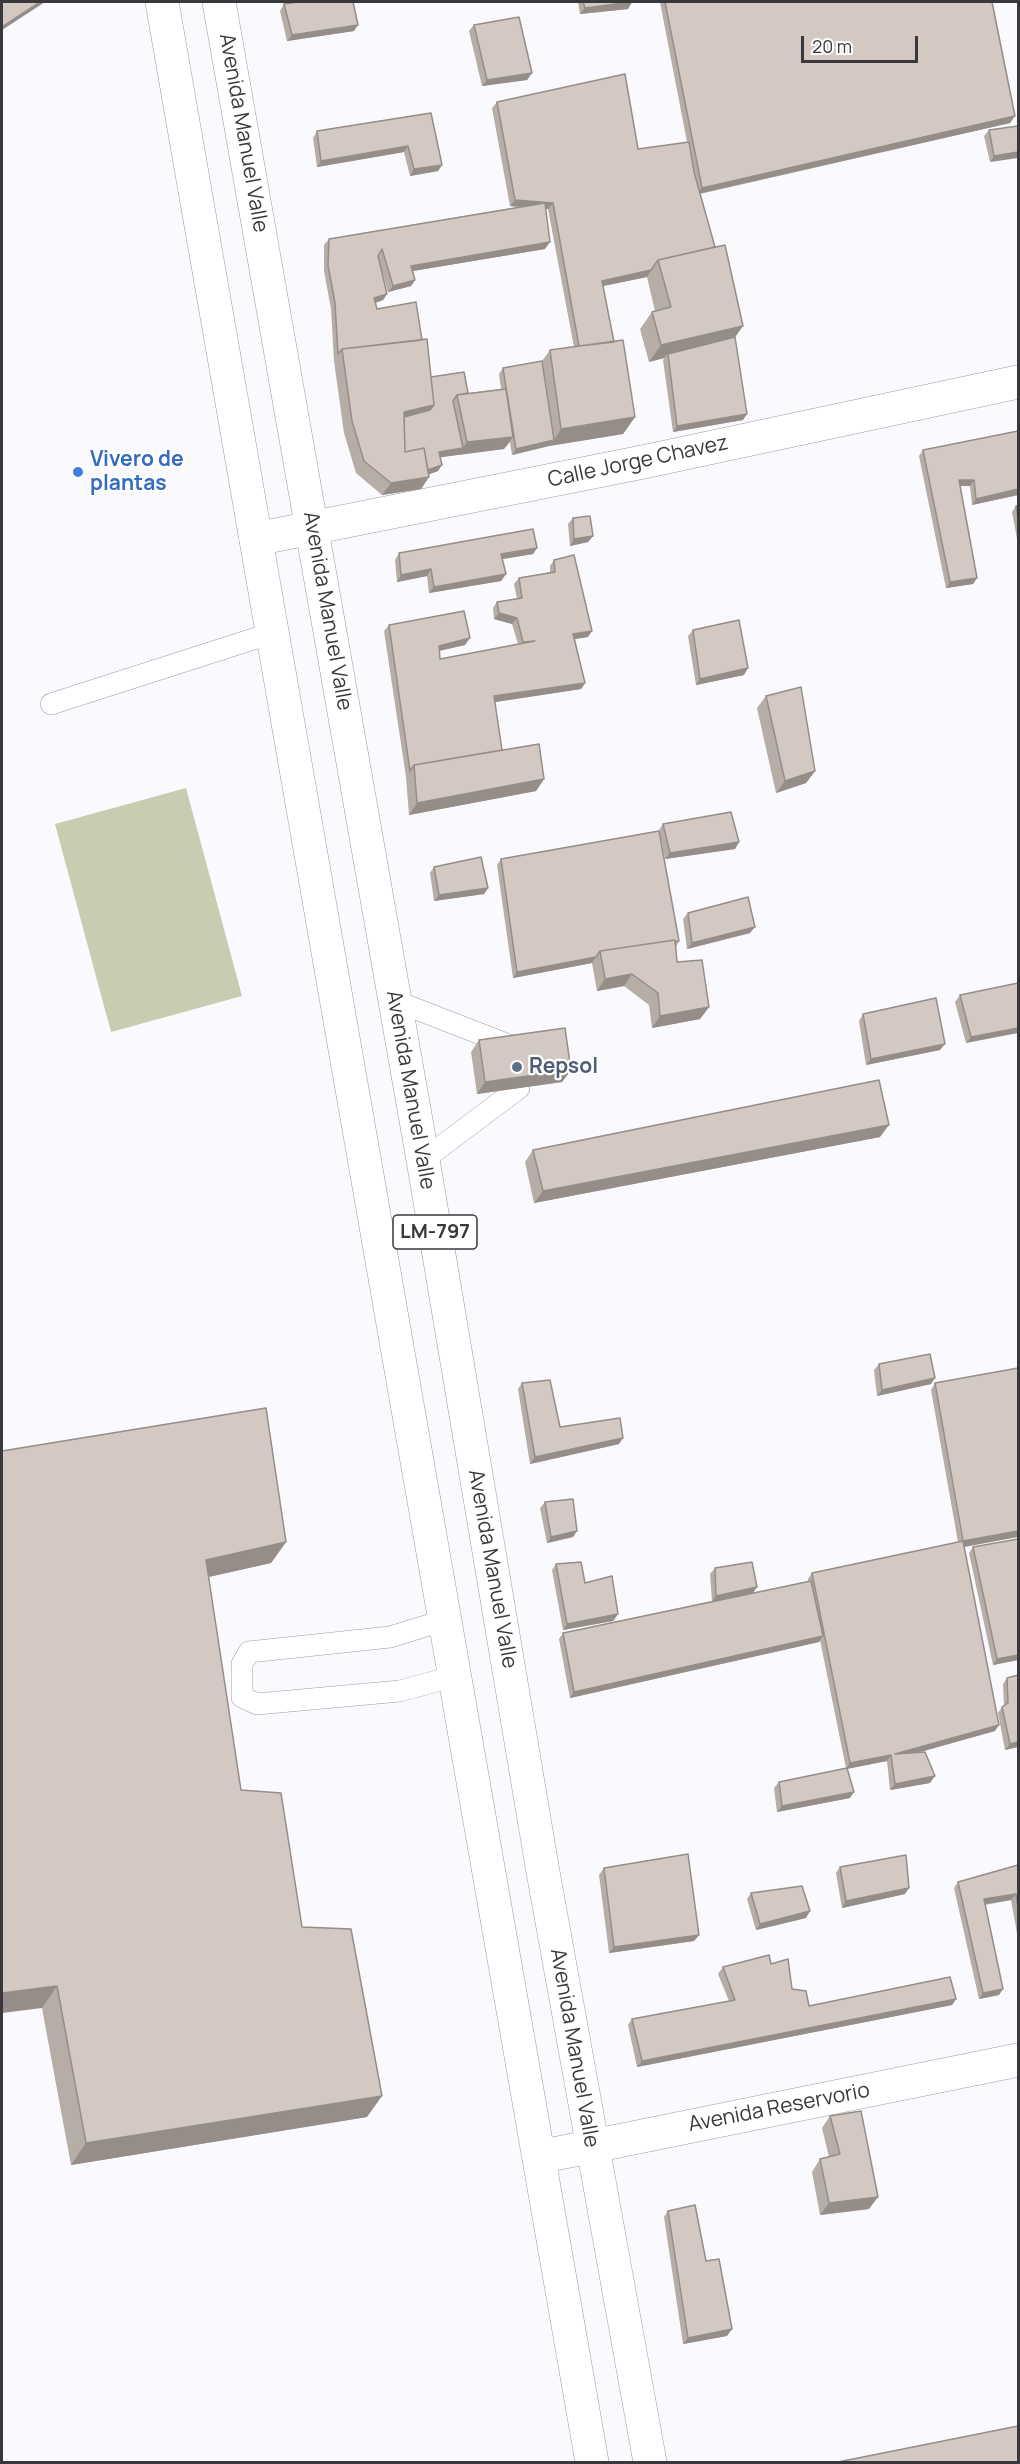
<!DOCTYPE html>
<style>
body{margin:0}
#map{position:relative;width:1020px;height:2464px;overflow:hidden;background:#f9f9fe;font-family:Manrope,sans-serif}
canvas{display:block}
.frame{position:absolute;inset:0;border:3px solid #39393d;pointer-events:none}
.scale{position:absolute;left:801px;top:36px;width:117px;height:27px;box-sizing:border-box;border:3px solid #39393d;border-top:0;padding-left:8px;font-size:18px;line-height:21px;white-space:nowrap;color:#39393d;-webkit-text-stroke:4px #fff;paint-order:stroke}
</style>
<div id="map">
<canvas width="1020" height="2464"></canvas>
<div class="frame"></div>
<div class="scale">20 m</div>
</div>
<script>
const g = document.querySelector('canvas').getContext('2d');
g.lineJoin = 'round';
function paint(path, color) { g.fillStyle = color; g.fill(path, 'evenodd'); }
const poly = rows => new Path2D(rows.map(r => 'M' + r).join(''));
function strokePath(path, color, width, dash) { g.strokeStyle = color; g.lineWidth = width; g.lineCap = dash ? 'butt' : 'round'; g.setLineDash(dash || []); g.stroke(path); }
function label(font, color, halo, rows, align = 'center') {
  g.font = font + ' Manrope,sans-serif'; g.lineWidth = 4.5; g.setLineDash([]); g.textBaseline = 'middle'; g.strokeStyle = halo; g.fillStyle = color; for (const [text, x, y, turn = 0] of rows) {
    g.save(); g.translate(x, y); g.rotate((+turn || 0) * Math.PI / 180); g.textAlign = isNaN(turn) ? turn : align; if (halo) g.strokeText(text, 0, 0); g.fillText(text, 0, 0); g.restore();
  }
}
paint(poly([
 [186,788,242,996,111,1032,55,824]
]), '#c8cdb1');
const service = poly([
 [51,704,272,633],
 [393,1000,514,1047],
 [423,1160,519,1088],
 [445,1620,390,1637,249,1652,242,1664,242,1697,257,1704,400,1691,455,1676]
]);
const minor = poly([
 [256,539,643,462,1018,382],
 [539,2157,1018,2060]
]);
const primary = poly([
 [162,2,592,2462],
 [219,2,423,1160,543,1872,650,2462]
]);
strokePath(service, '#9b9ba6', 22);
strokePath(minor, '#9b9ba6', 34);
strokePath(primary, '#9b9ba6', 34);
strokePath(service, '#fff', 21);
strokePath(minor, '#fff', 33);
strokePath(primary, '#fff', 33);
paint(poly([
 [578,2,632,2,628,9,580,14],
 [660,2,992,2,1015,116,1010,123,700,194,735,337,743,420,673,432,663,360,664,358,649,362,640,329,652,312,655,311,647,277,603,286,614,342,635,417,623,434,549,446,512,455,510,442,504,449,440,457,438,471,429,474,429,477,421,489,382,495,356,473,344,433,334,361,331,309,324,271,324,245,329,239,518,207,510,206,492,108,497,102,638,149,687,142],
 [546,209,548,209,574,347,550,350,542,361,503,368,499,374,501,389,468,393,431,377,422,340,377,309,375,303,383,300,387,294,379,261,388,292,411,286,415,280,413,271,545,249],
 [284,4,354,31,287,41,280,11],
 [474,25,532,73,527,80,482,86,469,31],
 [431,113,442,165,438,171,410,176,404,152,317,167,313,138,317,131],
 [1018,126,990,162,984,136,989,130],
 [923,450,1018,495,972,505,970,486,960,486,977,578,973,584,946,588,919,456],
 [1016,506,1018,506,1018,544,1012,512],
 [573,518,593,536,588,542,570,546,568,524],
 [399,553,533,554,502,559,506,574,501,581,429,593,427,576,397,582,395,560],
 [554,560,588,637,575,639,585,683,581,689,495,702,502,750,544,779,536,791,409,815,406,777,384,631,389,625,465,645,439,651,440,659,518,644,512,624,494,619,493,608,497,602,517,599,514,584,519,578,550,572,550,566],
 [693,630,744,675,696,685,688,636],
 [766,696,815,771,806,783,776,793,757,708],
 [663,824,739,842,735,849,665,859,659,830],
 [501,859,679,941,676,947,677,962,709,1007,700,1019,652,1028,649,1005,624,986,597,991,592,963,513,978,497,865],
 [434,867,488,888,484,894,434,901,430,873],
 [688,913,750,933,687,949,683,919],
 [1018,983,966,1043,955,1002,960,995],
 [863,1014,940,1050,866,1065,859,1021],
 [479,1040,571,1070,562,1082,477,1094,471,1052],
 [880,1137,534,1203,525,1162,533,1150],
 [879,1364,931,1384,877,1396,874,1370],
 [522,1383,560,1427,619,1444,530,1464,518,1389],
 [935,1383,995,1731,919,1752,930,1783,890,1790,887,1761,847,1769,850,1798,777,1812,774,1788,779,1782,846,1768,820,1640,819,1642,570,1698,559,1639,563,1633,712,1601,710,1574,715,1568,753,1593,808,1581,808,1579,812,1573,958,1542,931,1390],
 [2,1451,286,1542,271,1563,208,1577,241,1790,302,1927,367,2117,71,2165,42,2008],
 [545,1502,573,1537,547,1543,540,1508],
 [973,1547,1018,1660,993,1665,969,1553],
 [556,1564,585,1583,618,1614,613,1621,563,1630,552,1570],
 [1007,1678,1018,1747,1005,1750,998,1713,1002,1707,1004,1706,1003,1684],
 [1018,1865,1018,1939,1011,1900,985,1905,999,1995,979,1999,954,1888,958,1882],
 [840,1867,905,1894,842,1908,836,1873],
 [604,1868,699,1935,694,1941,609,1953,599,1875],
 [751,1893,806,1918,756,1930,747,1899],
 [771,1964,809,2006,956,1999,952,2005,637,2067,628,2025,632,2019,729,2001,718,1974,723,1967],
 [830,2116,869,2209,820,2215,812,2172,820,2159,829,2157,822,2128],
 [668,2211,706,2261,727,2336,683,2344,664,2217]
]), '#b6ada7');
paint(poly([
 [40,2,45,2,2,30,2,27],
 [632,2,628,9,580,14,585,8],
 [358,25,354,31,287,41,292,35],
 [532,73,527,80,482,86,487,80],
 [1015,116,1010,123,697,194,702,188],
 [408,146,404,152,317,167,321,161],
 [1018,152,1018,158,990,162,994,156],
 [442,165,438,171,410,176,414,169],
 [515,200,553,203,548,209,510,206],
 [550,242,545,249,407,272,411,266],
 [651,270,647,277,598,287,602,281],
 [415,280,411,286,388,292,393,286],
 [387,294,383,300,370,305,374,298],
 [743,326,731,343,668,354,664,358,649,362,661,345],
 [434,405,426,417,400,423,404,412],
 [747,414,743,420,673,432,677,426],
 [635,417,623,434,549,446,512,455,516,449,554,440,561,429],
 [513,437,504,449,435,458,439,452,463,448,467,442],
 [442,465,438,471,419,478,423,472],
 [429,477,421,489,382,495,391,483],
 [959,480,974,480,970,486,955,486],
 [1018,489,1018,495,972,505,976,499],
 [593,536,588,542,570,546,574,539],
 [537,548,533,554,497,560,501,554],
 [431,569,427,576,397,582,401,575],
 [506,574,501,581,429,593,434,587],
 [977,578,973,584,946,588,950,582],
 [499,613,517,618,512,624,494,619],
 [592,631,588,637,569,640,573,634],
 [470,638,465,645,434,652,439,646],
 [748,668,744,675,696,685,700,679],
 [585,683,581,689,489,703,494,696],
 [815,771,806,783,776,793,785,781],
 [544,779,536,791,409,815,417,803],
 [739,842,735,849,665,859,670,853],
 [488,888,484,894,434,901,439,895],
 [755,927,750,933,687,949,692,943],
 [596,957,592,963,513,978,517,972],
 [632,974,624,986,597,991,605,979],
 [709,1007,700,1019,652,1028,660,1016],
 [1018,1028,1018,1033,966,1043,971,1037],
 [945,1044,940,1050,866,1065,871,1059],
 [571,1070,562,1082,477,1094,485,1082],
 [889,1125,880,1137,534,1203,543,1191],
 [935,1378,931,1384,877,1396,882,1390],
 [623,1438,619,1444,530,1464,535,1457],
 [577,1531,573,1537,547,1543,551,1537],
 [1018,1531,1018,1537,959,1548,963,1541],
 [286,1542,271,1563,191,1581,206,1560],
 [757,1587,753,1593,712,1602,716,1596],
 [618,1614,613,1621,563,1630,567,1624],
 [823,1636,819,1642,570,1698,574,1692],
 [1018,1655,1018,1660,993,1665,997,1659],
 [999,1725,995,1731,892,1760,895,1754],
 [1018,1742,1018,1747,1005,1750,1010,1744],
 [891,1755,887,1761,846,1769,850,1763],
 [935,1776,930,1783,890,1790,895,1784],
 [854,1792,850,1798,777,1812,782,1806],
 [909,1888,905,1894,842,1908,846,1901],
 [1016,1894,1011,1900,979,1905,984,1899],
 [810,1911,806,1918,756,1930,760,1924],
 [699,1935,694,1941,609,1953,614,1947],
 [57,1986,42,2008,2,2013,2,1993],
 [1003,1989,999,1995,979,1999,983,1993],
 [956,1999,952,2005,637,2067,642,2061],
 [382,2096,367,2117,71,2165,86,2143],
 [878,2197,869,2209,820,2215,829,2203],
 [732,2329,727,2336,683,2344,688,2338]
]), '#948d88');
const building = poly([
 [2,2,40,2,2,27,2,2],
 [298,2,353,2,358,25,292,35,284,4,298,2],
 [583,2,632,2,585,8,583,2],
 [665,2,992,2,1015,116,702,188,665,2],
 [519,17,532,73,487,80,474,25,519,17],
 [625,74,638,149,689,142,694,172,715,247,658,260,651,270,602,281,614,342,579,346,553,203,515,200,497,102,625,74],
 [431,113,442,165,414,169,408,146,321,161,317,131,431,113],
 [1018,126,1018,152,994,156,989,130,1018,126],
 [545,203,550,242,411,266,415,280,393,286,382,249,378,256,387,294,374,298,377,309,416,302,422,340,342,349,338,354,335,303,328,265,329,239,545,203],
 [725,245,743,326,661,345,652,312,671,307,658,260,725,245],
 [735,337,747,414,677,426,668,354,735,337],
 [427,339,434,405,404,412,405,452,424,448,429,477,391,483,364,461,352,421,342,349,427,339],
 [623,340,635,417,561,429,550,350,623,340],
 [542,361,554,440,516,449,503,368,542,361],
 [464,372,468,393,457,395,453,401,463,448,439,452,442,465,428,470,424,448,405,452,404,417,430,410,434,405,431,377,464,372],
 [506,389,513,437,467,442,457,395,506,389],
 [1018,431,1018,489,976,499,974,480,959,480,977,578,950,582,923,450,1018,431],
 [1016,506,1018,506,1018,518,1016,506],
 [590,516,593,536,574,539,573,518,590,516],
 [533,529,537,548,501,554,506,574,434,587,431,569,401,575,399,553,533,529],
 [574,555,592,631,573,634,585,683,494,696,502,750,414,765,410,771,389,625,464,611,470,638,439,646,440,659,535,641,523,642,517,618,499,613,497,602,522,598,519,578,555,572,554,560,574,555],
 [739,620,748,668,700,679,693,630,739,620],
 [801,687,815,771,785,781,766,696,801,687],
 [539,744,544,779,417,803,414,765,539,744],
 [731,812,739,842,670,853,663,824,731,812],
 [659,831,679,941,675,942,675,940,600,951,596,957,517,972,501,859,659,831],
 [481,857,488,888,439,895,434,867,481,857],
 [748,897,755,927,692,943,688,913,748,897],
 [675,940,677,962,702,960,709,1007,660,1016,658,993,632,974,605,979,600,951,675,940],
 [1018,983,1018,1028,971,1037,960,995,1018,983],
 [936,998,945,1044,871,1059,863,1014,936,998],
 [565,1028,571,1070,485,1082,479,1040,565,1028],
 [879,1080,889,1125,543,1191,533,1150,879,1080],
 [930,1354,935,1378,882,1390,879,1364,930,1354],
 [1018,1368,1018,1531,963,1541,935,1383,1018,1368],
 [550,1380,560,1427,620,1418,623,1438,535,1457,522,1383,550,1380],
 [266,1408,286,1542,206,1560,241,1790,281,1793,302,1927,351,1929,382,2096,86,2143,57,1986,2,1993,2,1451,266,1408],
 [573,1499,577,1531,551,1537,545,1502,573,1499],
 [1018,1539,1018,1655,997,1659,973,1547,1018,1539],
 [963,1541,999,1725,895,1754,925,1752,935,1776,895,1784,891,1755,850,1763,812,1573,963,1541],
 [581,1562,585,1583,612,1576,618,1614,567,1624,556,1564,581,1562],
 [752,1562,757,1587,716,1596,715,1568,752,1562],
 [811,1581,823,1636,574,1692,563,1633,811,1581],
 [1018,1675,1018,1742,1010,1744,1002,1707,1008,1703,1007,1678,1018,1675],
 [847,1768,854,1792,782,1806,779,1782,847,1768],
 [688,1854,699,1935,614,1947,604,1868,688,1854],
 [906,1855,909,1888,846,1901,840,1867,906,1855],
 [1018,1865,1018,1909,1016,1894,984,1899,1003,1989,983,1993,958,1882,1018,1865],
 [802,1886,810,1911,760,1924,751,1893,802,1886],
 [769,1955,771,1964,788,1959,792,1989,806,1991,809,2006,950,1977,956,1999,642,2061,632,2019,735,2000,723,1967,769,1955],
 [861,2111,878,2197,829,2203,820,2159,840,2154,830,2116,861,2111],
 [695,2205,706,2261,719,2259,732,2329,688,2338,668,2211,695,2205],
 [1018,2426,1018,2463,833,2463,1018,2426]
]);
paint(building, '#d4c9c2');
strokePath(building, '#948d88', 1.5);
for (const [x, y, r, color] of [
 [78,472,6,"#3f7fe0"],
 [517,1067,6,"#5c6f8a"]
]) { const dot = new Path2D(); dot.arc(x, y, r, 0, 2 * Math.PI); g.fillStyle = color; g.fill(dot); strokePath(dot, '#fff', 2); }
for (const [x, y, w] of [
 [435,1232,84]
]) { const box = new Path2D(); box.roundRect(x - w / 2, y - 17, w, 34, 4.5); g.fillStyle = '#fff'; g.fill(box); strokePath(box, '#39393d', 1.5); }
label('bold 20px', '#39393d', null, [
 ["LM-797",435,1232]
]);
label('21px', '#39393d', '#fff', [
 ["Avenida Manuel Valle",243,133,80],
 ["Calle Jorge Chavez",638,462,-12],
 ["Avenida Manuel Valle",327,611,80],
 ["Avenida Manuel Valle",410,1090,80],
 ["Avenida Manuel Valle",492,1569,80],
 ["Avenida Manuel Valle",574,2048,80],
 ["Avenida Reservorio",779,2108,-11]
]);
label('bold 21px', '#366cbe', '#fff', [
 ["Vivero de",90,460],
 ["plantas",90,484]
], 'left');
label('bold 21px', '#4e5e75', '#fff', [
 ["Repsol",529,1067]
], 'left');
</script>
